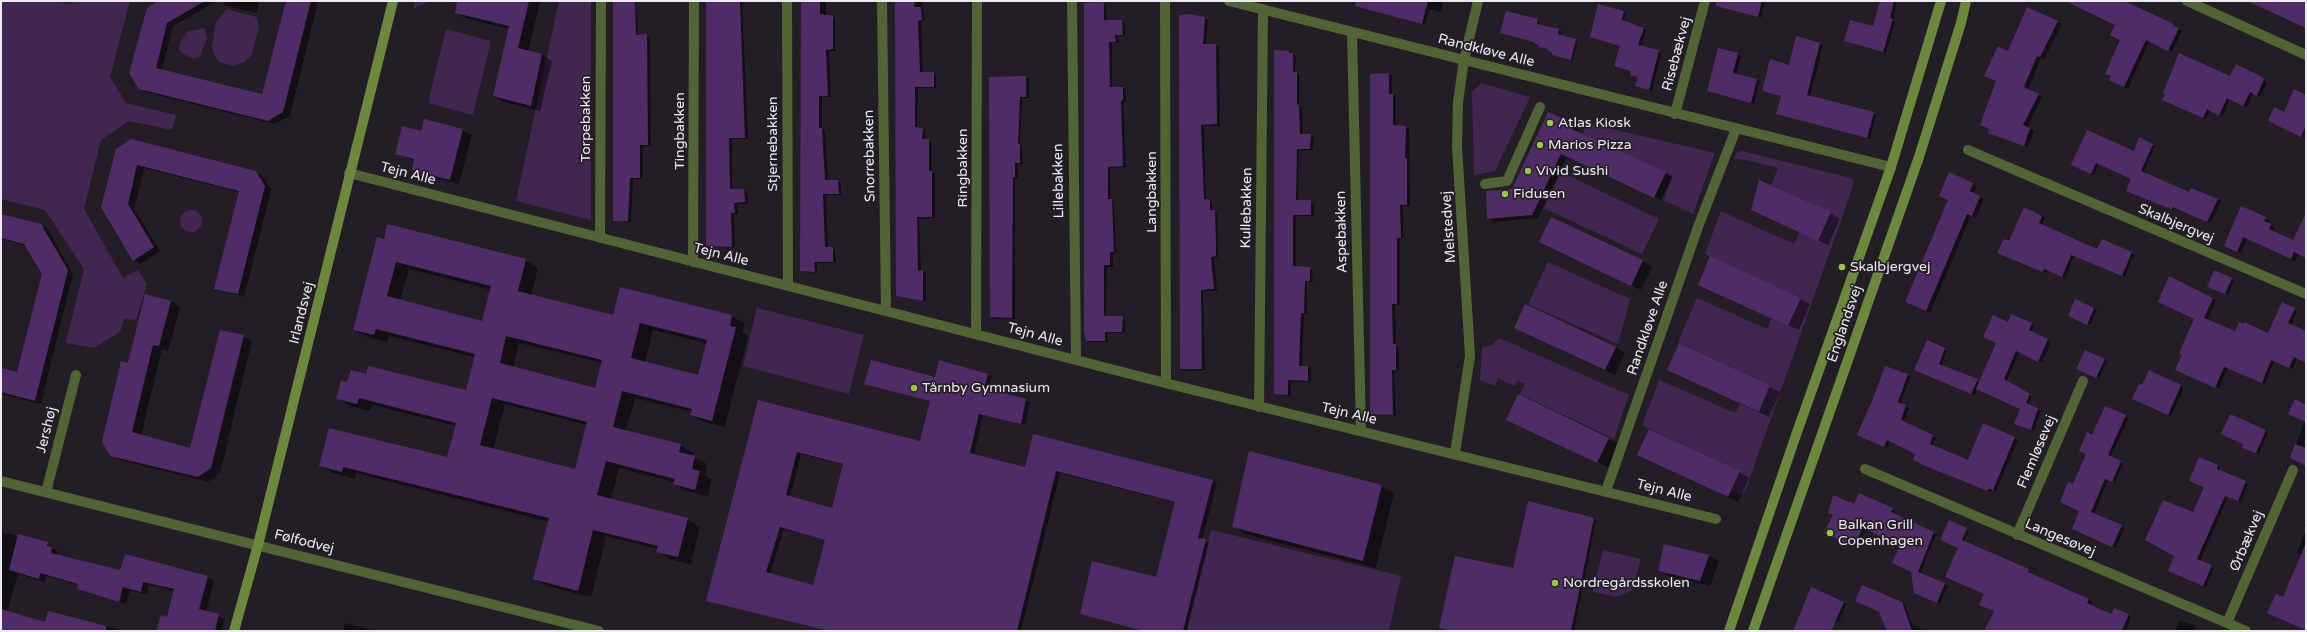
<!DOCTYPE html>
<meta charset="utf-8">
<style>
body{margin:0}
#map{position:relative;width:2307px;height:632px;overflow:hidden;background:#231e26;font-family:"Varela Round",sans-serif}
canvas{display:block}
.frame{position:absolute;inset:0;border:2px solid #eceaef;pointer-events:none}
</style>
<div id="map">
<canvas width="2307" height="632"></canvas>
<div class="frame"></div>
</div>
<script>
const g = document.querySelector('canvas').getContext('2d');
g.lineJoin = 'round';
function paint(path, color) { g.fillStyle = color; g.fill(path, 'evenodd'); }
const poly = rows => new Path2D(rows.map(r => 'M' + r).join(''));
function strokePath(path, color, width, dash) { g.strokeStyle = color; g.lineWidth = width; g.lineCap = dash ? 'butt' : 'round'; g.setLineDash(dash || []); g.stroke(path); }
function label(font, color, halo, rows, align = 'center') {
  g.font = font + ' "Varela Round",sans-serif'; g.lineWidth = 3.5; g.setLineDash([]); g.textBaseline = 'middle'; g.strokeStyle = halo; g.fillStyle = color; for (const [text, x, y, turn = 0] of rows) {
    g.save(); g.translate(x, y); g.rotate((+turn || 0) * Math.PI / 180); g.textAlign = isNaN(turn) ? turn : align; if (halo) g.strokeText(text, 0, 0); g.fillText(text, 0, 0); g.restore();
  }
}
paint(poly([
 [1,1,55,1,69,4,76,1,130,1,110,77,126,103,176,115,172,130,129,121,101,140,84,209,123,278,138,270,147,284,136,320,124,319,120,332,94,348,66,343,84,269,45,210,1,199],
 [415,1,430,1,413,9],
 [559,1,591,1,591,220,516,201],
 [227,9,256,17,259,27,252,54,245,62,233,66,219,62,214,55,212,47,216,22],
 [204,28,207,38,200,56,194,59,183,54,179,50,179,45,187,32],
 [446,29,491,41,473,115,428,103],
 [1481,83,1530,97,1495,171,1474,175,1472,92],
 [1586,123,1715,153,1693,214,1663,200,1673,176,1583,134],
 [1742,151,1851,178,1854,183,1745,492,1739,495,1731,490,1739,471,1642,425,1659,380,1735,413,1740,404,1759,412,1770,385,1678,342,1697,298,1767,329,1771,319,1789,326,1800,298,1705,254,1721,211,1794,244,1800,232,1830,212,1771,185,1778,168,1747,160,1734,159,1736,153],
 [1561,172,1659,219,1642,254,1544,208],
 '180 221a11 11 0 1 1 22 0a11 11 0 1 1-22 0Z',
 [1548,262,1630,299,1618,344,1528,304],
 [757,308,864,335,849,394,743,366],
 [1499,338,1629,395,1614,439,1520,394,1525,384,1518,380,1514,386,1498,378,1495,386,1480,380,1482,347,1493,345],
 [1211,530,1401,576,1389,631,1186,631],
 [1603,550,1641,559,1632,590,1617,597,1593,592]
]), '#412652');
paint(poly([
 [160,1,217,1,173,26,162,70,263,95,287,1,318,1,290,116,275,124,146,92,139,88],
 [225,1,259,1,257,13,227,6,224,5],
 [458,1,540,1,528,52,542,55,552,61,540,111,504,102,494,96,509,29,465,18,456,12],
 [614,1,636,1,638,35,650,37,651,146,643,146,643,179,633,179,631,222,614,220],
 [707,1,742,1,748,139,732,139,732,190,747,191,748,204,737,204,738,214,734,214,735,248,707,246],
 [802,1,826,1,826,16,835,18,835,51,829,51,831,97,822,97,822,129,825,131,828,181,841,183,841,195,826,195,828,248,835,250,836,263,817,263,817,273,801,271],
 [896,1,922,1,924,21,921,22,923,73,936,75,936,88,918,88,917,128,925,130,925,140,932,142,932,172,935,174,935,218,919,219,921,271,926,273,926,302,897,295],
 [1364,1,1443,1,1441,12,1429,9,1425,25,1377,11],
 [1733,1,1765,1,1761,18,1732,9],
 [1881,1,1897,1,1893,20,1895,22,1886,53,1848,42,1873,28],
 [2082,1,2121,1,2174,25,2182,31,2172,52,2149,41,2128,89,2114,82,2121,40,2116,24],
 [1103,3,1106,5,1107,21,1125,23,1125,36,1118,36,1119,43,1112,43,1112,88,1126,89,1126,102,1123,102,1126,167,1110,168,1111,200,1114,202,1116,253,1113,254,1113,267,1107,267,1106,317,1125,319,1125,333,1107,333,1108,342,1090,342,1087,340],
 [1624,12,1626,14,1624,22,1646,30,1641,47,1661,53,1652,91,1636,86,1639,77,1631,74,1632,71,1621,46,1591,37],
 [1205,18,1208,20,1206,45,1219,46,1220,126,1204,126,1206,200,1212,202,1212,211,1217,213,1218,257,1214,258,1217,291,1203,291,1205,370,1184,371,1181,369],
 [1537,20,1540,22,1539,25,1559,30,1562,32,1561,36,1578,41,1573,61,1556,56,1549,49,1542,48,1535,42,1502,33],
 [2057,22,2062,24,2044,59,2041,57,2028,90,2042,97,2027,128,2034,131,2028,147,1994,135,2009,52],
 [1797,37,1823,45,1810,97,1876,115,1870,139,1777,114,1782,96,1764,91,1789,66],
 [1718,49,1741,56,1736,75,1760,81,1754,104,1708,91],
 [1289,52,1296,56,1295,73,1300,75,1299,106,1302,107,1303,135,1314,137,1313,150,1299,150,1298,201,1314,203,1314,216,1296,216,1296,267,1312,270,1313,282,1307,282,1307,314,1304,314,1302,367,1311,369,1311,382,1291,382,1291,396,1275,394],
 [1389,74,1392,76,1392,95,1396,96,1396,127,1409,128,1410,206,1403,206,1403,239,1400,239,1400,305,1395,305,1396,345,1399,347,1399,371,1394,371,1396,416,1371,413,1371,75],
 [1026,77,1029,79,1029,98,1022,98,1020,145,1022,146,1023,164,1018,164,1018,178,1015,178,1015,319,993,319,991,317,990,78],
 [2231,77,2261,78,2267,82,2260,97,2253,93,2247,107,2230,99,2222,117,2210,110,2206,119,2166,101],
 [2306,96,2305,138,2273,123,2285,113],
 [1574,124,1580,127,1578,132,1672,177,1661,200,1567,157,1538,218,1494,222,1488,219],
 [463,130,472,135,459,184,422,175,413,169,415,161,396,153,422,132],
 [2152,145,2155,146,2143,174,2189,193,2191,189,2221,201,2211,223,2176,207,2175,210,2167,207,2132,179,2099,164,2094,175,2075,166,2134,153],
 [117,149,256,172,263,176,271,190,244,297,215,288,240,192,144,168,134,209,160,251,141,264,134,260],
 [1973,184,1977,186,1973,194,1984,199,1976,218,1971,215,1930,313,1910,304],
 [1752,210,1830,213,1840,219,1828,245],
 [1,215,40,225,47,228,73,274,41,404,1,394,1,369,17,373,43,274,27,246,1,239],
 [2042,216,2045,218,2041,225,2098,250,2134,254,2125,277,2074,256,2065,278,2048,270,2046,273,2001,254],
 [2265,218,2269,221,2268,223,2274,227,2273,232,2294,242,2306,232,2306,258,2298,254,2295,261,2247,239,2241,253,2230,248],
 [377,238,525,260,538,268,531,296,614,317,621,288,732,316,745,324,742,332,748,336,725,427,704,422,691,415,692,412,635,398,626,431,681,445,693,453,692,456,707,464,705,475,712,479,708,496,687,491,674,484,675,482,619,468,611,500,687,519,700,527,691,564,670,559,657,551,658,549,606,536,591,597,547,586,535,579,549,522,356,473,355,479,333,473,320,465,448,459,456,426,372,405,370,411,350,406,337,398,348,384,367,375,467,392,475,357,389,336,387,342,367,337,354,330],
 [409,269,491,290,483,322,400,301],
 [653,330,708,344,699,376,645,363],
 [519,343,602,363,596,389,513,368],
 [505,404,587,425,575,470,493,450],
 [1540,242,1642,261,1652,267,1641,290],
 [2231,279,2234,280,2228,295,2211,288],
 [1699,285,1800,299,1810,304,1799,330],
 [2213,299,2216,300,2207,321,2235,333,2269,334,2294,309,2297,311,2291,325,2306,332,2306,362,2297,358,2293,369,2274,361,2265,384,2228,368,2219,388,2179,371],
 [171,301,180,307,168,351,162,349,141,436,191,449,243,336,252,341,220,473,208,482,120,460,110,455,128,364],
 [2094,308,2097,310,2090,325,2072,317],
 [2009,323,2031,324,2034,326,2031,332,2051,342,2042,362,2019,352,2006,382,2032,396,2028,405,2041,411,2034,431,2018,425,2021,409,1977,389,1975,395,1918,371,1944,349,1947,351,1941,366,1980,382],
 [1525,333,1616,347,1625,353,1615,375],
 [1679,344,1780,392,1769,417,1668,370],
 [2104,360,2107,361,2099,378,2080,370],
 [2149,371,2184,388,2171,416,2136,400],
 [988,375,992,377,988,390,1030,402,1025,425,983,415,974,455,1026,468,1213,480,1217,483,1202,540,1209,543,1187,631,1141,631,1081,614,1157,578,1176,503,1060,473,1021,631,827,631,708,601,759,401,921,442,931,401,865,383],
 [801,454,844,465,832,509,790,497],
 [784,529,826,540,814,586,770,574],
 [1907,375,1910,377,1900,404,1909,408,1903,423,1936,438,1932,446,1968,461,1984,424,2018,440,1996,491,1992,489,1991,492,1917,461,1916,454,1890,440,1887,448,1861,436],
 [2306,406,2306,465,2291,457,2305,421],
 [2105,407,2129,418,2110,458,2123,464,2115,482,2108,479,2094,514,2124,528,2116,548,2076,530,2081,511,2074,486],
 [1517,425,1608,439,1618,444,1608,467],
 [2266,431,2268,433,2259,454,2246,449,2244,444],
 [1648,460,1739,472,1749,478,1738,502],
 [2218,466,2220,468,2219,471,2248,484,2241,502,2228,497,2200,561,2214,568,2206,587,2172,572,2205,487],
 [1381,486,1394,493,1376,568,1245,534,1233,526],
 [1859,494,1892,509,1895,511,1894,515,1936,535,1920,574,1948,586,1940,604,1918,594,1901,546,1866,529,1858,548,1828,535,1854,506],
 [1593,519,1596,520,1574,631,1452,631,1440,627,1513,569],
 [2306,521,2306,527,2304,526],
 [1966,529,1969,531,1964,542,2028,570,2031,571,2030,574,2089,600,2092,601,2090,606,2112,615,2115,609,2131,617,2126,631,1992,631,1995,611,1959,548,1944,541],
 [2306,530,2306,630,2283,598,2302,554,2297,552],
 [1,532,47,543,58,552,57,555,121,571,207,577,214,581,206,612,225,619,222,631,200,626,198,631,157,631,168,618,175,591,149,585,147,595,130,590,126,604,84,592,78,589,79,585,46,576,45,582,18,574,7,612,46,623,48,612,125,631,1,631],
 [1665,545,1709,556,1719,561,1710,586,1669,576,1659,571],
 [1843,602,1846,604,1839,622,1827,616,1822,631,1796,631],
 [1901,603,1905,605,1911,622,1924,631,1888,631],
 [2180,620,2196,626,2194,631,2175,631],
 [345,623,376,631,343,631]
]), '#0007');
paint(poly([
 [158,1,205,1,167,23,156,68,262,94,286,1,311,1,283,112,268,121,139,89,129,73,147,8],
 [457,1,529,1,518,48,542,54,531,106,493,96,509,26,455,13],
 [613,1,635,1,636,35,647,34,648,145,640,145,640,178,630,178,628,221,613,221],
 [706,1,740,1,745,138,729,138,730,189,744,189,745,202,734,203,735,213,731,213,732,247,706,246],
 [801,1,820,1,820,14,833,16,833,49,826,50,828,96,819,96,819,128,822,128,825,180,838,180,839,194,823,194,825,247,833,247,833,262,814,262,815,272,800,271],
 [895,1,915,1,914,7,921,7,922,20,918,21,920,72,934,72,934,87,915,87,915,127,923,128,922,139,929,139,929,171,932,171,932,217,917,217,918,271,923,270,923,301,896,296],
 [1356,1,1428,1,1422,24,1355,6],
 [1716,1,1762,1,1758,17,1716,6],
 [1880,1,1894,1,1890,18,1893,19,1883,52,1844,41,1850,20,1873,26],
 [2065,1,2124,1,2174,24,2173,25,2179,28,2168,51,2146,40,2124,87,2109,80,2111,76,2105,74,2120,40,2110,35,2115,25],
 [2247,1,2306,1,2306,28],
 [1104,2,1104,20,1122,20,1123,35,1115,35,1116,42,1109,42,1110,87,1123,87,1123,100,1121,101,1123,166,1108,167,1108,199,1112,199,1114,252,1110,252,1110,265,1104,265,1104,316,1123,316,1122,332,1105,332,1105,341,1086,341,1084,331,1084,3],
 [1598,4,1624,11,1622,20,1644,28,1638,45,1659,50,1649,90,1635,86,1638,77,1630,75,1631,71,1614,66,1620,46,1590,37],
 [2027,7,2058,21,2040,57,2037,56,2024,87,2039,94,2023,125,2030,128,2024,146,1988,133,1989,129,1980,125,1996,81,1984,76,1998,46,2008,51],
 [1506,11,1538,19,1537,24,1559,29,1558,34,1576,39,1571,60,1552,55,1552,52,1548,51,1548,49,1538,47,1539,45,1533,43,1534,42,1500,33],
 [1189,14,1205,17,1203,44,1216,44,1217,124,1201,125,1204,199,1210,200,1210,210,1215,210,1216,241,1216,256,1211,257,1214,289,1201,290,1202,369,1180,369,1179,15],
 [1796,36,1820,43,1807,95,1874,112,1867,138,1776,114,1781,96,1762,91,1770,59,1789,65],
 [1718,48,1738,53,1733,73,1757,79,1751,103,1707,91],
 [1274,50,1289,51,1289,53,1293,53,1293,72,1297,72,1297,104,1299,105,1300,134,1311,134,1310,149,1297,149,1296,200,1311,200,1311,215,1293,215,1293,266,1310,267,1310,281,1305,281,1304,313,1301,313,1299,366,1308,366,1308,381,1288,380,1288,395,1274,394],
 [2179,53,2230,76,2236,64,2258,75,2264,79,2257,96,2250,92,2243,106,2227,98,2219,116,2207,109,2203,118,2162,100,2165,94,2163,93],
 [1389,73,1389,94,1393,94,1393,125,1406,126,1405,158,1407,158,1407,205,1400,205,1401,238,1397,238,1397,304,1392,304,1393,344,1396,344,1396,370,1392,370,1393,415,1370,414,1370,74],
 [1026,76,1026,97,1020,97,1018,144,1020,144,1020,163,1015,163,1015,177,1013,177,1012,318,990,317,989,77],
 [2294,89,2306,95,2306,125,2301,137,2268,121,2274,107,2284,112],
 [1548,112,1575,123,1572,129,1666,172,1654,198,1561,154,1532,215,1487,219,1486,191,1512,189],
 [424,119,463,129,450,180,412,170,414,159,395,154,402,126,421,131],
 [2087,130,2134,151,2139,137,2153,144,2141,171,2189,192,2191,188,2218,199,2207,222,2173,207,2172,209,2163,206,2126,191,2131,179,2096,163,2091,174,2071,165],
 [131,139,256,171,265,186,238,294,214,289,239,191,137,165,128,204,154,247,133,261,101,207,116,149],
 [1949,172,1973,183,1970,191,1980,196,1972,216,1967,214,1926,311,1905,302,1948,200,1939,196],
 [1759,180,1831,212,1818,241,1751,210],
 [2241,206,2266,217,2264,221,2271,224,2269,229,2293,240,2306,213,2306,258,2294,252,2291,259,2243,237,2237,252,2224,246],
 [2024,207,2042,216,2039,223,2097,249,2102,239,2132,252,2122,276,2071,255,2062,277,2044,269,2043,272,1997,253,2004,239,2009,241],
 [1,214,41,224,68,270,35,401,1,392,1,368,17,372,42,274,24,244,1,238],
 [1551,217,1643,260,1631,286,1539,242],
 [387,224,526,259,518,291,613,315,620,287,732,315,730,326,736,327,712,421,690,415,692,409,622,391,613,427,681,444,679,452,695,456,692,469,700,471,695,490,673,484,675,479,606,461,597,495,688,518,678,557,656,552,658,546,593,530,578,591,533,579,549,518,343,467,342,472,319,466,329,428,447,457,456,423,359,398,357,404,336,399,341,381,347,382,351,370,366,374,368,366,466,390,475,354,376,329,374,335,353,330,377,237,384,239],
 [396,262,491,286,482,321,387,296],
 [640,323,707,340,698,375,631,358],
 [506,336,602,360,595,388,500,363],
 [492,398,587,422,575,469,480,445],
 [1710,256,1801,298,1788,326,1698,285],
 [2214,270,2232,278,2225,294,2207,287],
 [2169,276,2213,298,2204,318,2235,331,2239,322,2244,324,2244,322,2268,333,2282,302,2295,308,2288,323,2306,331,2306,363,2294,357,2289,368,2271,360,2262,383,2224,367,2215,388,2175,370,2182,355,2179,353,2194,319,2158,302],
 [145,294,171,301,159,346,153,345,132,432,190,448,220,330,244,335,211,468,198,477,110,456,102,442,121,361,128,363],
 [2075,299,2094,308,2087,325,2068,316],
 [1525,304,1616,347,1605,370,1514,328],
 [2011,314,2032,323,2029,330,2048,339,2038,362,2016,351,2004,379,2030,394,2026,403,2038,408,2031,430,2014,424,2020,409,1976,389,1996,343,1983,337,1993,315,2008,322],
 [1927,340,1945,348,1939,364,1978,379,1971,394,1914,370],
 [1679,343,1770,385,1759,412,1667,370],
 [2085,350,2105,359,2096,378,2076,369],
 [871,360,935,377,939,360,988,374,984,388,1026,399,1021,424,979,414,970,453,1025,467,1033,434,1213,480,1198,538,1206,539,1183,631,1143,631,1080,614,1092,561,1156,577,1175,502,1056,471,1017,631,829,631,706,601,758,400,920,441,930,401,864,384],
 [797,452,843,464,832,508,786,495],
 [780,527,825,540,813,585,766,572],
 [1885,366,1908,374,1898,402,1906,405,1901,420,1933,435,1930,444,1968,460,1983,423,2015,437,1993,490,1989,488,1988,491,1928,467,1913,460,1915,454,1887,440,1884,447,1857,435,1872,401],
 [2149,370,2181,385,2168,415,2132,399,2139,384,2142,385],
 [1518,394,1609,438,1597,463,1506,420],
 [2295,399,2306,405,2306,422,2288,414],
 [2105,406,2126,415,2108,455,2121,461,2112,482,2105,479,2091,512,2122,525,2112,547,2072,529,2079,511,2060,502,2068,482,2073,484,2086,454,2079,451,2087,432,2092,435],
 [2230,414,2266,430,2256,453,2242,448,2243,444,2221,434],
 [1649,429,1740,471,1728,497,1637,455],
 [2295,444,2306,448,2306,466,2290,458],
 [1249,451,1382,485,1363,561,1232,527],
 [2199,457,2218,465,2217,469,2246,481,2238,501,2225,496,2197,559,2212,565,2203,586,2168,571,2174,556,2145,540,2163,500,2193,512,2204,487,2189,481],
 [1859,493,1893,508,1891,512,1934,532,1918,572,1945,583,1937,603,1914,593,1911,572,1892,563,1900,546,1863,528,1854,547,1824,533,1833,515,1828,513,1833,495,1854,504],
 [1528,501,1594,518,1571,631,1453,631,1439,628,1455,556,1513,568],
 [1949,520,1967,528,1962,540,2029,569,2028,572,2089,599,2087,603,2111,614,2114,608,2129,614,2122,631,1984,631,1994,611,1979,605,1984,594,1945,577,1961,541,1958,548,1940,540],
 [18,534,48,542,47,546,52,547,51,553,120,570,125,554,208,576,199,609,219,614,215,631,156,631,161,615,167,617,174,589,143,582,141,592,123,587,119,602,77,589,78,584,40,573,39,579,9,570],
 [2306,543,2306,630,2267,613,2276,594,2283,597],
 [1664,544,1709,555,1700,581,1658,571],
 [1862,585,1902,602,1912,631,1887,631,1879,612,1855,601],
 [1811,587,1844,602,1831,631,1793,631],
 [1,609,45,622,48,611,106,626,106,631,1,631]
]), '#502c66');
strokePath(poly([
 [787,1,788,286],
 [882,1,886,311],
 [1072,1,1076,360],
 [1165,1,1166,383],
 [1229,1,1891,167],
 [2187,1,2306,55],
 [1352,32,1361,431],
 [1675,114,1705,1],
 [1968,150,2306,294],
 [349,173,1173,385,1716,519],
 [1485,184,1507,181,1540,107],
 [600,238,601,1],
 [693,262,694,1],
 [976,334,977,1],
 [1259,407,1263,9],
 [1455,453,1470,356,1457,146,1458,102,1464,60,1478,1],
 [1865,469,2246,631],
 [1,481,599,631],
 [1606,491,1698,227,1736,129],
 [46,492,76,375],
 [2017,535,2083,381],
 [2227,623,2293,470]
]), '#506435', 10);
strokePath(poly([
 [234,631,258,545,393,1],
 [1729,631,1796,435,1891,167,1941,1],
 [1753,631,1919,157,1961,23,1966,1]
]), '#6b893c', 10);
for (const [x, y, r, color] of [
 [1550,123,4,"#98cb37"],
 [1540,145,4,"#98cb37"],
 [1528,171,4,"#98cb37"],
 [1505,194,4,"#98cb37"],
 [1842,267,4,"#98cb37"],
 [914,388,4,"#98cb37"],
 [1830,533,4,"#98cb37"],
 [1555,583,4,"#98cb37"]
]) { const dot = new Path2D(); dot.arc(x, y, r, 0, 2 * Math.PI); g.fillStyle = color; g.fill(dot); strokePath(dot, '#231e26', 1.5); }
label('14px', '#eceaef', '#231e26', [
 ["Randkløve Alle",1486,51,14],
 ["Risebækvej",1677,54,-75],
 ["Torpebakken",586,119,-90],
 ["Tingbakken",680,131,-90],
 ["Stjernebakken",773,144,-90],
 ["Snorrebakken",870,156,-91],
 ["Ringbakken",963,168,-90],
 ["Tejn Alle",408,174,14],
 ["Lillebakken",1059,181,-91],
 ["Langbakken",1152,192,-90],
 ["Kullebakken",1247,208,-89],
 ["Skalbjergvej",2176,224,23],
 ["Melstedvej",1449,227,-94],
 ["Aspebakken",1342,232,-91],
 ["Tejn Alle",721,255,14],
 ["Irlandsvej",302,313,-76],
 ["Englandsvej",1845,324,-71],
 ["Randkløve Alle",1648,328,-71],
 ["Tejn Alle",1035,335,15],
 ["Tejn Alle",1349,414,13],
 ["Jershøj",47,430,-76],
 ["Flemløsevej",2037,452,-67],
 ["Tejn Alle",1664,491,14],
 ["Langesøvej",2060,538,23],
 ["Ørbækvej",2247,541,-67],
 ["Følfodvej",304,542,14]
]);
label('14px', '#eceaef', '#231e26', [
 ["Atlas Kiosk",1558,123],
 ["Marios Pizza",1548,145],
 ["Vivid Sushi",1536,171],
 ["Fidusen",1513,194],
 ["Skalbjergvej",1850,267],
 ["Tårnby Gymnasium",922,388],
 ["Balkan Grill",1838,525],
 ["Copenhagen",1838,541],
 ["Nordregårdsskolen",1563,583]
], 'left');
</script>
